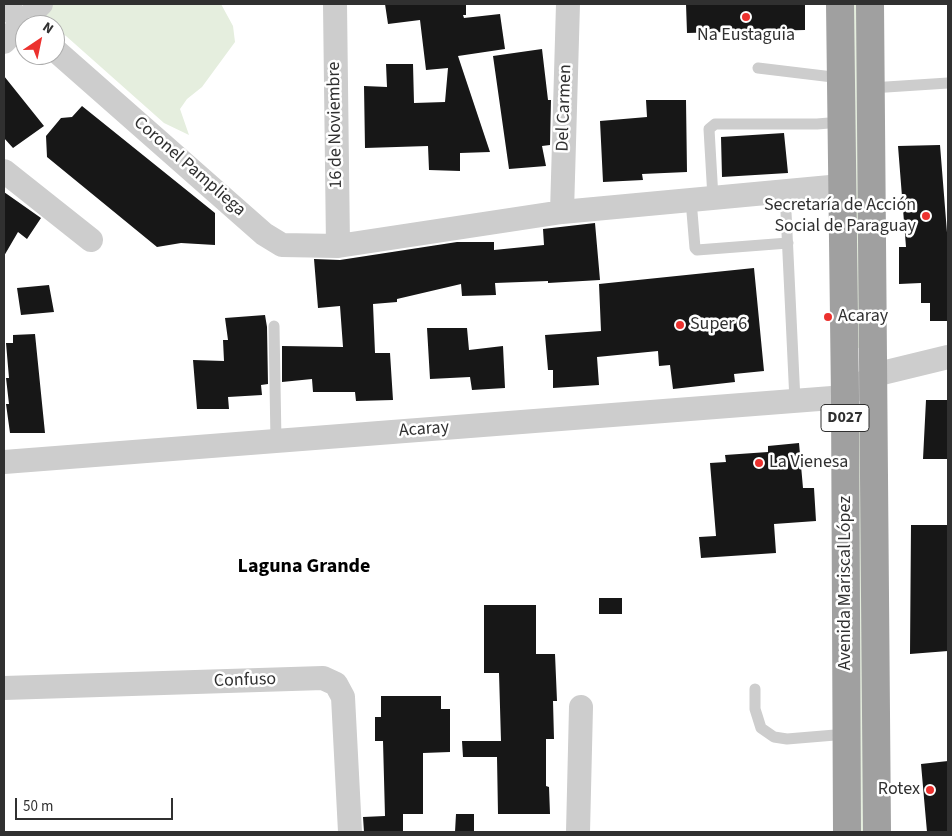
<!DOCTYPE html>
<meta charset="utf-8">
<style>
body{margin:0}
#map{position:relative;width:952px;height:836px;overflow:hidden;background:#fff;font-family:"Source Sans 3",sans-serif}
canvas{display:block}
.frame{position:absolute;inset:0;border:5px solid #303030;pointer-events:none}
.north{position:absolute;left:15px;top:15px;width:50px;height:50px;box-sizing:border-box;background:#fff;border:1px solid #acacac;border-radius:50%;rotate:34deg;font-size:14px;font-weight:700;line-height:20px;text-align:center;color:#303030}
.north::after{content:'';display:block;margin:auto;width:18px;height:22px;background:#ec312e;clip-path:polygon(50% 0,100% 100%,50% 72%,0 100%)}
.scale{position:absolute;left:15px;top:798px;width:158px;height:22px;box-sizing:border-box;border:2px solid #303030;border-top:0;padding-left:6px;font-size:15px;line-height:18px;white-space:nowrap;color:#303030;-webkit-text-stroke:4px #fff;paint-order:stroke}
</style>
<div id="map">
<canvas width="952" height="836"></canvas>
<div class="frame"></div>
<div class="north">N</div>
<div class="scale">50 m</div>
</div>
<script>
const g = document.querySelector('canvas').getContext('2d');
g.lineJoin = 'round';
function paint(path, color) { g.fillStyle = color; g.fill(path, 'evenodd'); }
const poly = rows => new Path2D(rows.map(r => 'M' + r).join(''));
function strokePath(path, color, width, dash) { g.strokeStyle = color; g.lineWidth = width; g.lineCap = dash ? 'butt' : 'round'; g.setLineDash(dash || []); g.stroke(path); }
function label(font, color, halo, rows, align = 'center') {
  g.font = font + ' "Source Sans 3",sans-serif'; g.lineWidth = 5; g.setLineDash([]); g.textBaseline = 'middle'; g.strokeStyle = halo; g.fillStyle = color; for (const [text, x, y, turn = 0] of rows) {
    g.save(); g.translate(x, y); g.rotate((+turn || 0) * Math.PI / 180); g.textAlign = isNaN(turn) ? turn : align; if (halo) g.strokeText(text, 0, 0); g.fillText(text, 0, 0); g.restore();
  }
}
paint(poly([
 [50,4,221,4,233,26,235,42,202,87,187,99,180,109,189,135,164,123,66,36,55,30,55,25,46,25,42,22,45,10],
 [850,4,859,4,859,348,856,348],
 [857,409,862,409,867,832,858,832]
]), '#e5eede');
paint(poly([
 [385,4,466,4,466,15,463,15,464,18,500,14,505,49,458,56,490,152,460,153,460,171,429,170,428,146,365,148,364,86,387,87,386,64,413,64,414,103,445,102,448,68,426,70,420,20,388,24],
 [686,4,805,4,805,30,687,33],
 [542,49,548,100,551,100,550,145,542,146,546,166,509,169,493,56],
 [4,76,44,126,13,148,4,138],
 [646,100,686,100,687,172,642,174,643,180,603,182,600,121,647,117],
 [82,106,215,213,215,245,181,243,157,247,47,157,46,136,61,118,72,117],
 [784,133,788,173,722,177,721,137],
 [940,145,948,245,948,321,930,321,930,303,921,303,921,283,899,284,899,247,906,247,898,146],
 [4,192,41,218,27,239,18,232,4,256],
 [595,223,600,280,548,283,548,281,495,283,496,295,462,296,461,284,397,299,397,302,373,304,375,353,390,353,393,400,356,401,355,392,313,392,312,379,282,382,282,346,343,347,340,306,318,308,314,259,340,260,457,242,494,242,494,250,544,245,543,229],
 [754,268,764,371,734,374,735,382,673,389,670,365,659,366,658,351,597,357,599,385,553,388,553,370,548,370,545,335,601,331,599,284],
 [49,285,54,312,21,315,17,288],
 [265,315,267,327,268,384,261,385,262,395,228,397,229,409,197,409,193,360,224,361,223,340,228,340,225,318],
 [427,328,467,328,469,350,503,346,505,388,472,390,470,377,430,379],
 [35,334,45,433,10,433,6,404,9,404,6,378,9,378,6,343,13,343,13,335],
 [926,400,948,400,948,459,923,459],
 [799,443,803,488,814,488,816,521,774,524,776,553,701,558,699,537,716,536,710,463,726,462,725,455,768,452,768,446],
 [911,525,948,525,948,651,910,654],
 [599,598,622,598,622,614,599,614],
 [484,605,536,605,536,654,555,654,557,701,553,701,554,739,546,739,546,786,549,787,550,814,498,814,497,757,463,757,462,741,501,741,499,673,484,673],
 [381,696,441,696,441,709,450,709,450,752,423,753,423,814,403,814,403,832,364,832,363,817,385,816,383,741,375,741,375,717,381,717],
 [948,761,948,832,927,832,921,764],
 [456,814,474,814,474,832,455,832]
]), '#171717');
strokePath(poly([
 [758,68,841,78],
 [871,88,948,83],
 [785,191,795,401],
 [713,198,709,129,715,124,817,124,841,122],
 [691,200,695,248,697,250,788,243],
 [274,326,276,441],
 [755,689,755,709,761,728,774,737,787,739,847,734]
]), '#cdcdcd', 11);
strokePath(poly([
 [335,4,338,246],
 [4,5,26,25],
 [4,42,41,4],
 [55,50,264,234,282,245,338,246,562,212,841,186],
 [4,171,91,240],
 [562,212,568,4],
 [4,462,845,397,874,375,948,357],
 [4,688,323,678,336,684,343,697,350,832],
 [578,832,581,707]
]), '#cdcdcd', 24);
strokePath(poly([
 [840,4,845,397,847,832],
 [870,4,877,832]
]), '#a0a0a0', 28);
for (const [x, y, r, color] of [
 [746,17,5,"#ec312e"],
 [926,216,5,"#ec312e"],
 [828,317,5,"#ec312e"],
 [680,325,5,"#ec312e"],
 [759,463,5,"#ec312e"],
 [930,790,5,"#ec312e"]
]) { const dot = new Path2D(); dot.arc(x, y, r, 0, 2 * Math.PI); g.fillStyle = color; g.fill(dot); strokePath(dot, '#fff', 2); }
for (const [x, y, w] of [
 [845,418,48]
]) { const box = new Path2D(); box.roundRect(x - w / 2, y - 13.5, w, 27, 4); g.fillStyle = '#fff'; g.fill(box); strokePath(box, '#303030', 1); }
label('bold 16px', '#303030', null, [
 ["D027",845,418]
]);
label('18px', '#303030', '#fff', [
 ["Na Eustaguia",746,36,"center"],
 ["Secretaría de Acción",916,206,"right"],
 ["Social de Paraguay",916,227,"right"],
 ["Acaray",838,317],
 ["Super 6",690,325],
 ["La Vienesa",769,463],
 ["Rotex",920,790,"right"]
], 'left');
label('18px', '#303030', '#fff', [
 ["Del Carmen",565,108,-88],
 ["16 de Noviembre",336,125,-91],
 ["Coronel Pampliega",189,167,41],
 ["Acaray",424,430,-4],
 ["Avenida Mariscal López",846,583,-90],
 ["Confuso",245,681,-2]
]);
label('bold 20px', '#000', '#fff', [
 ["Laguna Grande",304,568]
]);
</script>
